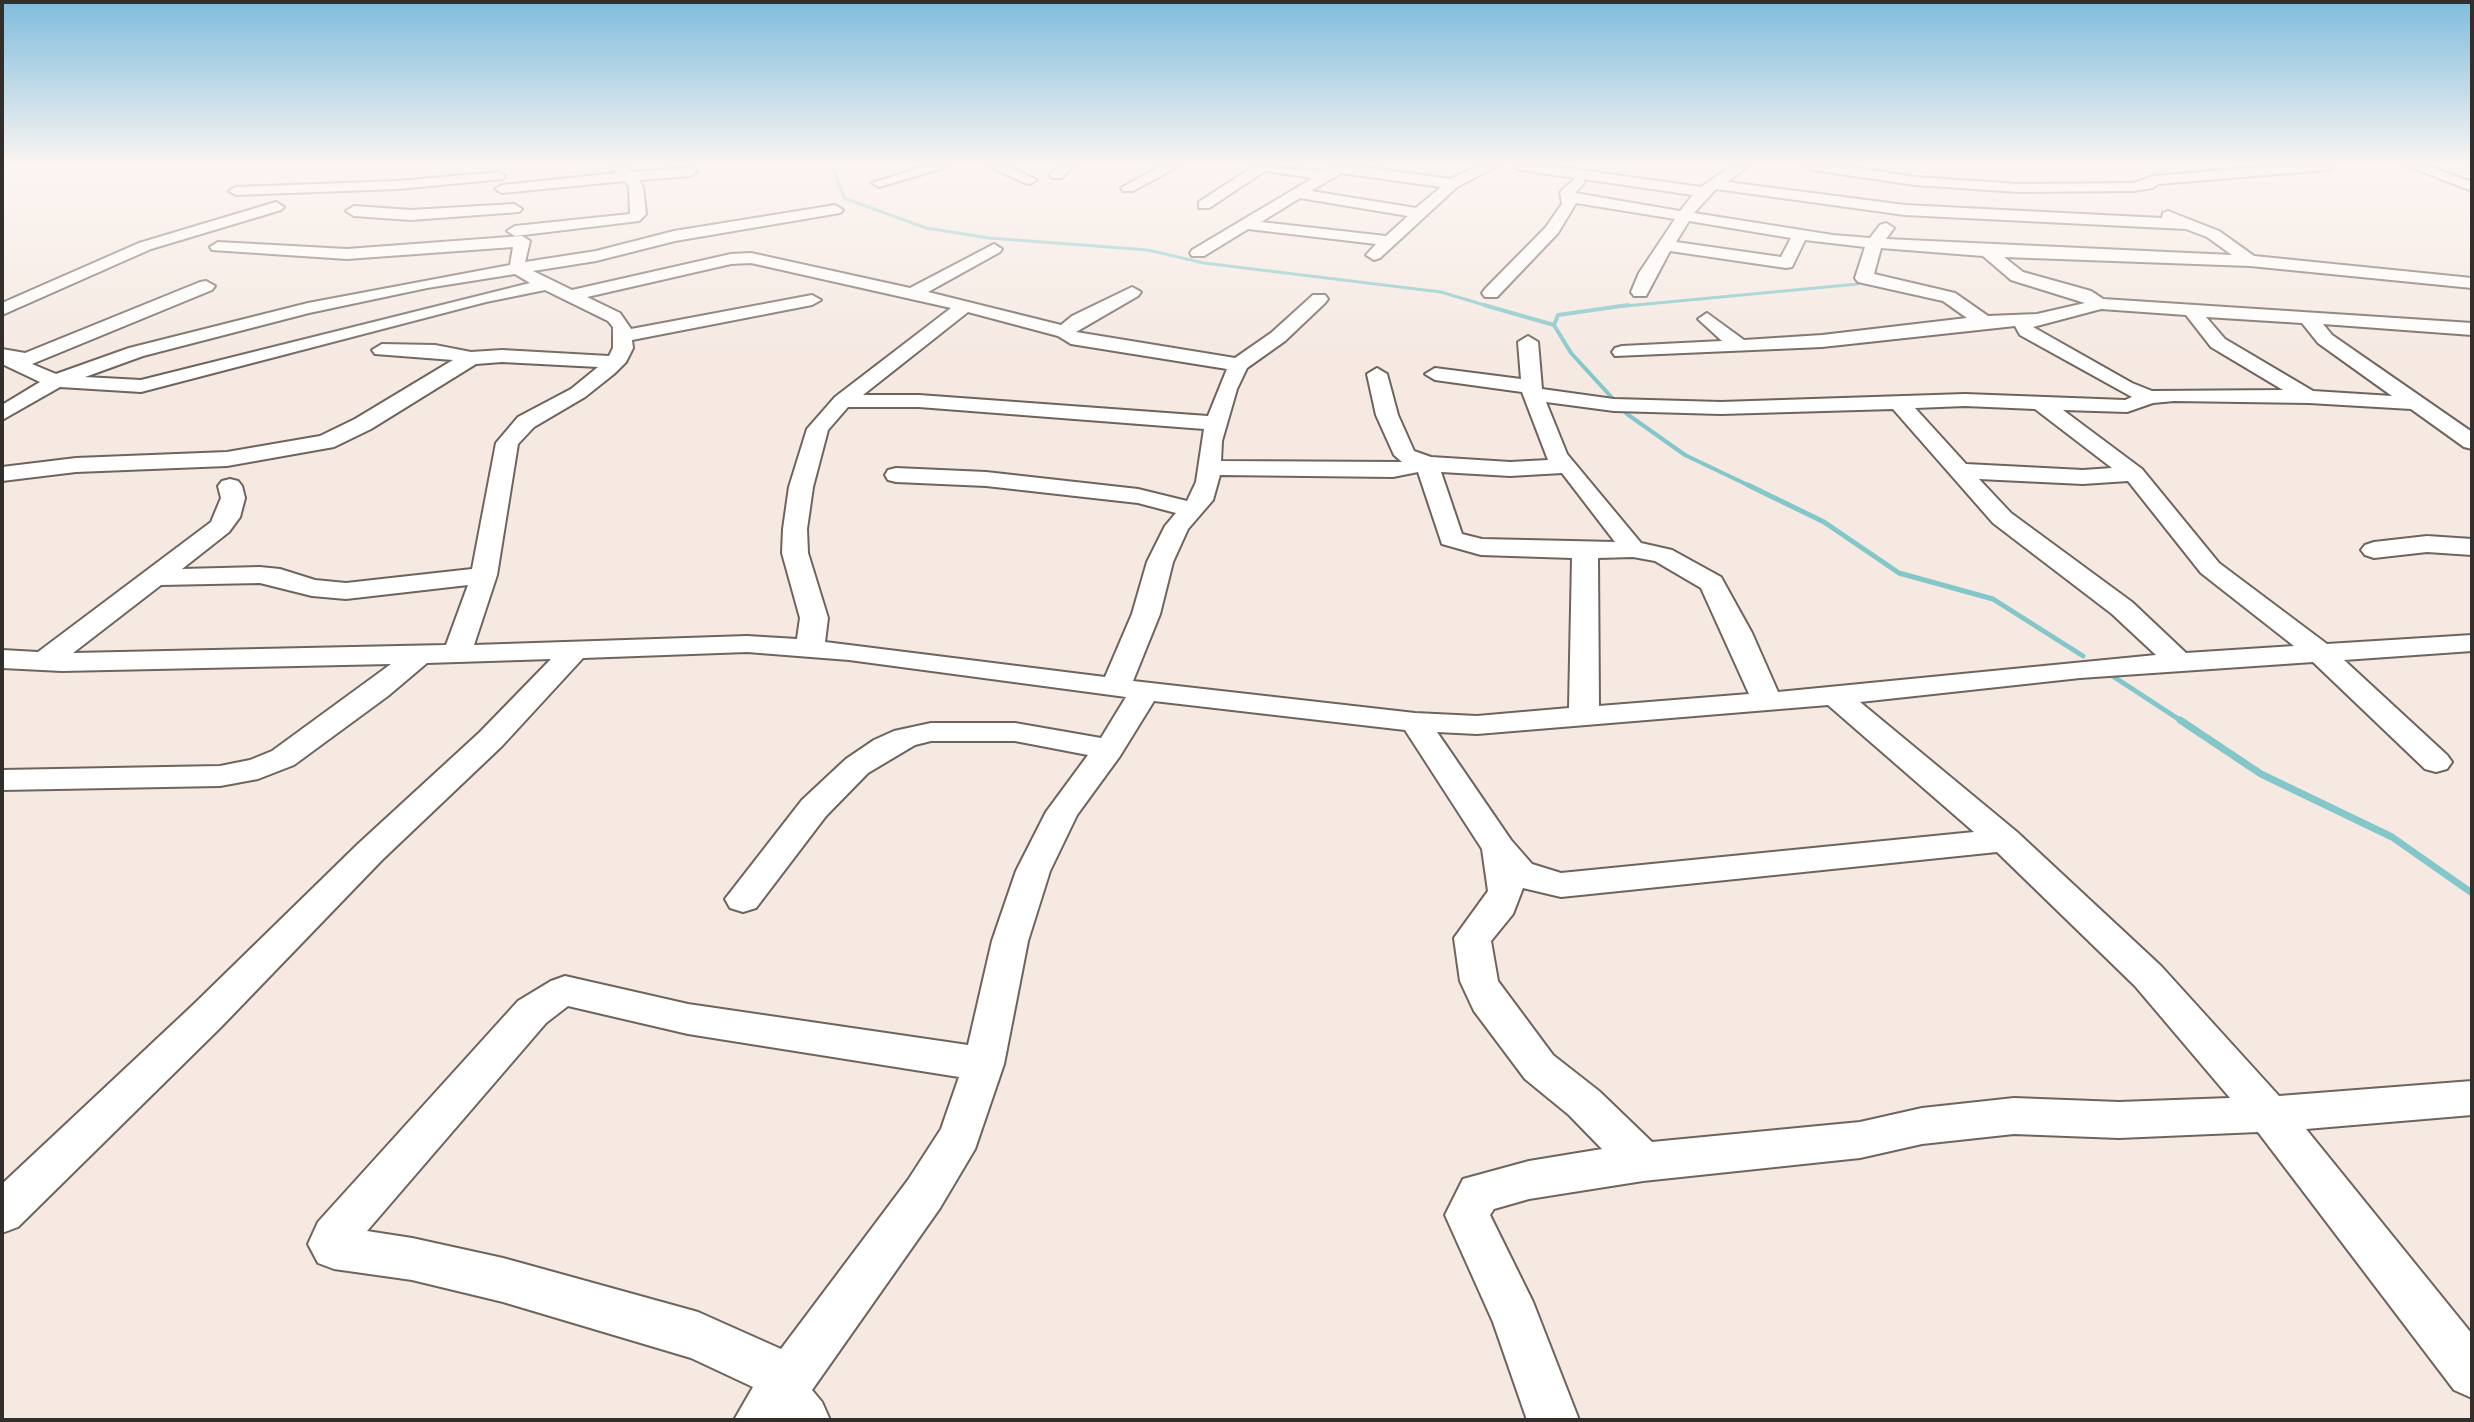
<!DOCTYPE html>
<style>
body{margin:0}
#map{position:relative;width:2474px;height:1422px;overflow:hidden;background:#f6e9e2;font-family:"Noto Serif",serif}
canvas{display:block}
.frame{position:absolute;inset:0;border:4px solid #322e2b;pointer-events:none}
</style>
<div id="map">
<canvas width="2474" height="1422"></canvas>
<div class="frame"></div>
</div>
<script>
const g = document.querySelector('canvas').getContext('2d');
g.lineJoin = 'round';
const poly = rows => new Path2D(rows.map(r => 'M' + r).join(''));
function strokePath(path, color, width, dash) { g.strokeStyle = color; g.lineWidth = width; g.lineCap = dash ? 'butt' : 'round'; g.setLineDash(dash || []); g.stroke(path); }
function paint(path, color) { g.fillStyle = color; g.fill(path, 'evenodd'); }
strokePath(poly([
 [832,166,844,198,926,228,989,238,1148,250,1204,263,1441,292,1491,307],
 [1615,307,1858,284]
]), '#83c7ca', 3);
strokePath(poly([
 [1484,305,1554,325,1571,353,1627,414,1685,455,1752,487],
 [1554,325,1558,315,1628,305]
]), '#83c7ca', 4);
strokePath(poly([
 [1748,485,1824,522,1899,573,1993,599,2083,656],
 [2111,675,2183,722]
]), '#83c7ca', 5);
strokePath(poly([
 [2180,720,2261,774,2392,837,2472,893]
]), '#83c7ca', 7);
const minor = poly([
 [609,166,626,166,633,172,690,168,697,172,690,176,639,180,643,187,646,214,639,221,515,236,507,231,515,226,630,214,629,187,625,181,502,193,495,189,502,185,617,173,609,166],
 [926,166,950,166,879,187,872,183,926,166],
 [987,166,1007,166,1037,180,1030,184,1025,183,987,166],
 [1058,166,1073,166,1062,178,1052,178,1050,175,1058,166],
 [1160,166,1179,166,1133,191,1123,191,1121,188,1160,166],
 [1254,166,1324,171,1332,166,1356,166,1450,179,1478,166,1497,166,1457,187,1380,258,1374,260,1366,255,1376,244,1248,229,1204,256,1192,256,1190,253,1192,250,1313,178,1265,171,1209,208,1199,208,1199,202,1254,166],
 [1341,173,1441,187,1416,208,1311,191,1341,173],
 [1300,198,1408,216,1386,236,1261,222,1300,198],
 [1513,166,1552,166,1701,187,1732,166,1749,166,1727,182,1905,205,2162,218,2163,213,2168,211,2219,231,2254,256,2472,278,2472,288,2250,266,2004,257,2023,272,2091,291,2103,299,2472,323,2472,335,2323,324,2332,335,2472,432,2472,449,2464,447,2411,409,2309,403,2174,401,2153,403,2127,412,2063,410,2142,469,2219,563,2327,644,2472,635,2472,651,2344,660,2447,755,2452,762,2447,769,2436,772,2425,769,2313,662,2080,678,1860,702,2017,832,2161,966,2279,1096,2472,1081,2472,1115,2306,1129,2472,1334,2472,1398,2454,1390,2258,1132,2119,1138,2014,1134,1922,1144,1860,1158,1643,1181,1529,1199,1494,1209,1490,1215,1533,1302,1579,1420,1527,1420,1493,1322,1445,1215,1463,1179,1529,1161,1602,1149,1569,1115,1525,1079,1474,1011,1460,981,1454,938,1488,891,1482,849,1405,730,1154,701,1120,756,1077,815,1050,871,1028,941,1004,1064,975,1149,940,1208,812,1390,822,1402,830,1420,734,1420,753,1387,691,1358,503,1302,412,1280,334,1269,318,1263,308,1244,318,1222,518,1001,551,981,565,976,688,1004,968,1045,992,941,1016,871,1046,812,1088,755,1015,741,931,741,915,745,868,773,826,816,756,908,743,912,730,908,725,899,802,800,846,759,874,740,894,731,931,723,1015,723,1101,738,1126,697,849,660,747,652,583,658,502,746,382,860,221,1027,18,1227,2,1233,2,1184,193,1005,358,844,480,732,551,659,427,663,388,696,294,765,258,779,220,786,2,790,2,770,220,766,250,760,272,751,391,664,62,671,2,668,2,650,38,652,211,522,221,498,218,486,222,481,230,479,238,481,242,486,245,498,240,517,229,532,182,569,260,567,280,569,315,580,346,583,472,569,496,443,518,417,571,389,598,367,502,362,476,364,371,429,334,447,227,466,76,472,2,481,2,467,76,458,227,452,320,436,355,419,453,360,375,354,372,350,382,344,435,345,471,352,502,350,609,356,613,348,613,327,608,321,545,290,486,302,141,392,60,387,2,420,2,405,40,382,2,364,2,349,25,353,200,282,206,281,215,286,212,290,32,364,56,374,129,348,308,303,510,265,513,247,347,259,212,250,210,247,218,242,347,249,522,236,530,241,525,262,596,251,674,231,835,205,843,210,840,213,675,241,596,261,533,271,572,290,731,254,751,253,910,288,994,244,1002,249,1000,252,928,292,1061,325,1072,316,1132,287,1141,292,1138,296,1076,332,1235,358,1271,333,1313,295,1325,295,1328,299,1325,303,1285,341,1247,368,1237,389,1222,441,1221,461,1402,462,1394,455,1376,415,1367,374,1377,368,1387,374,1398,415,1414,451,1431,457,1510,462,1548,460,1522,392,1435,380,1425,374,1435,368,1521,379,1518,342,1528,336,1538,342,1542,389,1614,399,1721,402,1965,394,2125,400,2132,397,2020,335,2015,326,1822,347,1615,356,1612,352,1615,348,1622,346,1722,341,1698,319,1707,313,1744,340,1822,335,1967,318,1943,301,1858,282,1855,278,1865,247,1805,240,1792,267,1786,268,1670,251,1646,296,1634,296,1631,292,1639,273,1675,219,1576,203,1558,233,1497,297,1485,297,1482,293,1485,289,1546,227,1562,204,1560,192,1576,178,1520,170,1513,166],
 [1583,179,1693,195,1680,211,1575,193,1585,182,1583,179],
 [1716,189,1905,215,2186,229,2207,237,2232,255,1886,239,1894,228,1886,223,1880,225,1870,238,1833,235,1694,213,1716,189],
 [1689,221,1791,238,1781,257,1676,242,1689,221],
 [1881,248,1983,256,2011,280,2085,303,2037,314,1988,316,1955,293,1874,274,1881,248],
 [751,263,951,308,835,397,807,429,789,487,783,529,782,553,800,618,797,639,747,636,474,645,497,575,518,444,534,427,585,397,614,374,626,362,633,348,632,340,812,305,821,300,812,295,631,329,620,313,587,297,731,264,751,263],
 [515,274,530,283,141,380,85,377,143,356,309,313,427,288,515,274],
 [2101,309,2186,315,2211,347,2283,390,2152,391,2132,383,2033,327,2101,309],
 [968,312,1058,336,1071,344,1227,369,1208,416,919,395,863,395,968,312],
 [2206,317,2302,323,2318,343,2392,396,2313,391,2225,339,2206,317],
 [1546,402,1614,411,1721,414,1893,409,1993,523,2112,614,2156,655,1778,692,1752,633,1721,577,1672,550,1641,543,1567,454,1546,402],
 [1965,406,2035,409,2112,468,2083,470,1966,464,1915,408,1965,406],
 [848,407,919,407,1204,429,1196,482,1187,501,1138,489,986,472,896,468,888,470,885,475,888,480,896,482,986,486,1138,503,1176,513,1165,526,1147,562,1132,614,1105,677,825,642,828,618,808,553,807,529,813,487,828,430,848,407],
 [1418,472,1442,544,1481,555,1572,558,1569,708,1477,716,1415,713,1133,681,1160,614,1173,562,1188,529,1213,500,1220,475,1393,477,1418,472],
 [1441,472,1510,476,1562,473,1615,542,1482,539,1462,534,1441,472],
 [1979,479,2083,484,2128,481,2201,573,2294,646,2186,653,2132,602,2011,513,1979,479],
 [1633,557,1655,561,1701,588,1749,694,1599,706,1598,558,1633,557],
 [260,583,312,596,346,599,468,585,446,645,73,653,161,585,260,583],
 [1828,705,1974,832,1561,873,1532,864,1511,840,1437,732,1477,734,1828,705],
 [1997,852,2135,986,2230,1098,2119,1102,2014,1098,1922,1108,1860,1122,1652,1142,1599,1091,1553,1055,1498,981,1491,941,1513,914,1523,888,1561,897,1997,852],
 [568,1006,688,1034,959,1077,941,1129,908,1180,781,1349,698,1312,503,1258,412,1238,367,1231,546,1023,568,1006],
 [1806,166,1844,166,1915,177,2019,184,2133,183,2154,176,2271,166,2335,166,2328,170,2158,184,2153,188,2133,191,2019,192,1915,185,1813,170,1806,166],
 [2407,166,2428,166,2472,182,2472,191,2407,166],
 [498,172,505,176,503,179,398,189,236,195,229,191,236,187,398,181,498,172],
 [276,202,284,207,281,210,151,249,2,315,2,303,139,243,276,202],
 [514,204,522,209,519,212,411,220,354,216,346,211,354,206,411,210,514,204],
 [2427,536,2472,539,2472,555,2427,552,2374,558,2365,555,2361,550,2365,545,2374,542,2427,536]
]);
strokePath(minor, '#6e645e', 4);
paint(minor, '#fff');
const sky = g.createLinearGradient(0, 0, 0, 365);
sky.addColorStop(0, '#7fbcdc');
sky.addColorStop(0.45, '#fbf5f2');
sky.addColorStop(1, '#fbf5f200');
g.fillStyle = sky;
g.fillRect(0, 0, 2474, 365);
</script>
